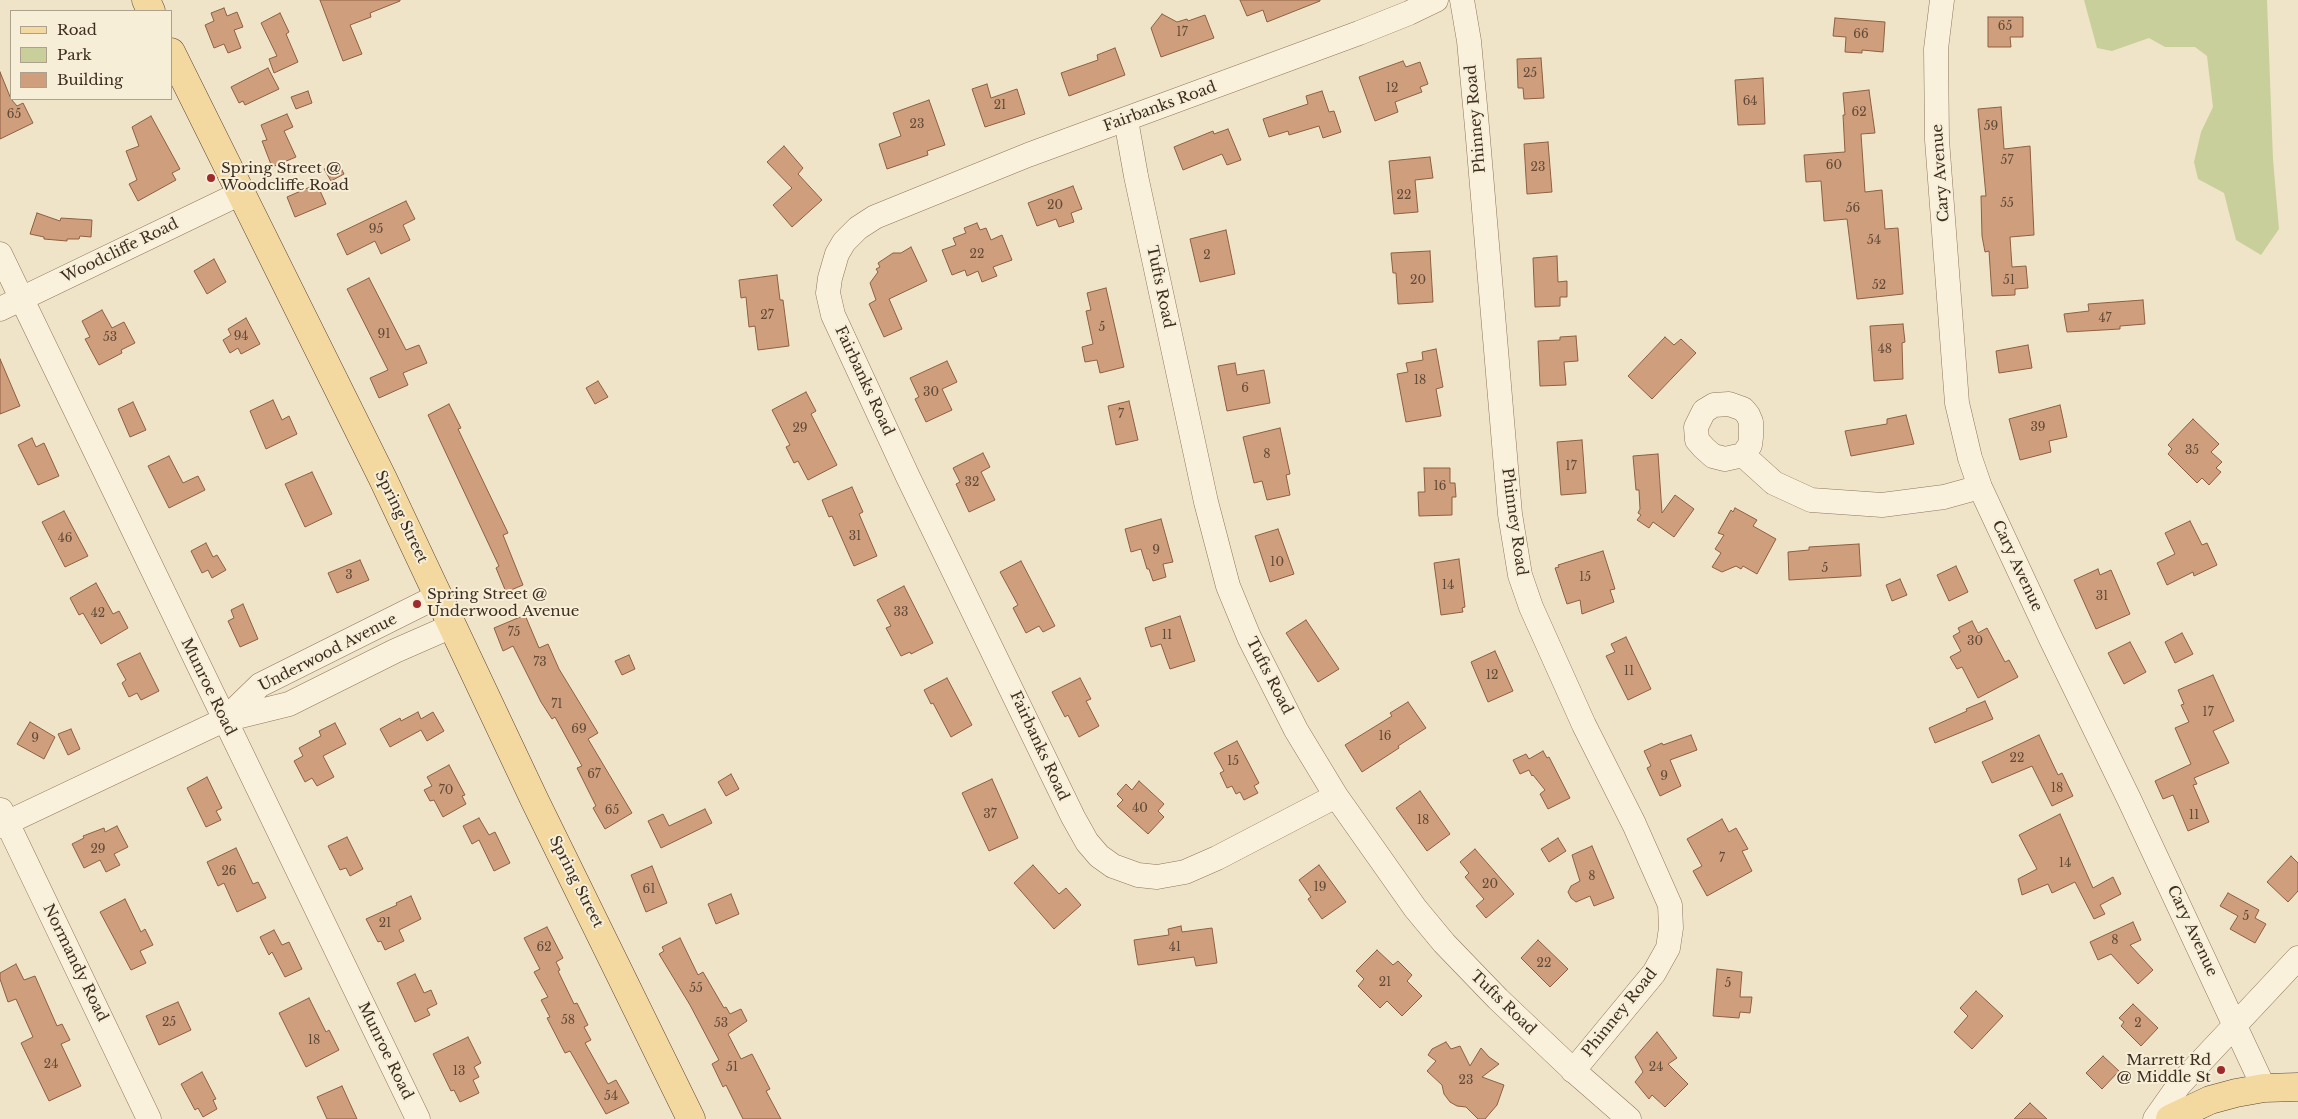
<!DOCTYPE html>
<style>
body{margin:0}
#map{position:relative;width:2298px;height:1119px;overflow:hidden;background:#f0e4c8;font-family:"Libre Baskerville",serif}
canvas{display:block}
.legend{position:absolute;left:10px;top:10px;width:162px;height:90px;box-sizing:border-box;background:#f7eed8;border:1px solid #ada18e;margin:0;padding:6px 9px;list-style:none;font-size:15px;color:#3d2e20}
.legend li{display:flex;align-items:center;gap:10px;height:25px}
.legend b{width:25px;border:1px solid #ada18e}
</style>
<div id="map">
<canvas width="2298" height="1119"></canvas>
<ul class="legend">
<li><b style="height:6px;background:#f3d9a0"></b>Road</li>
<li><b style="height:14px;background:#c9cf9b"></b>Park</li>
<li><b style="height:14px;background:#cf9f7d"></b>Building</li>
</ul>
</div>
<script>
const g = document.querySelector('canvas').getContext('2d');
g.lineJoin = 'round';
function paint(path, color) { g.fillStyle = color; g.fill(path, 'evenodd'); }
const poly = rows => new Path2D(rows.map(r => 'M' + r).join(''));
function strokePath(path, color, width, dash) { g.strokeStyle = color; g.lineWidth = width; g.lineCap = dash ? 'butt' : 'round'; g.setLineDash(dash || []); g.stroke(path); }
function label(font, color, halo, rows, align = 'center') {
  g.font = font + ' "Libre Baskerville",serif'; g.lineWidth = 4; g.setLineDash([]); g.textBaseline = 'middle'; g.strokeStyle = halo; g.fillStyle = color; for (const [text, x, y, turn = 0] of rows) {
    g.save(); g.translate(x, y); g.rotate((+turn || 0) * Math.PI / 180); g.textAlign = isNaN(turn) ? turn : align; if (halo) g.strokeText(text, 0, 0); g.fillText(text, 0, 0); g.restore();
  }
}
paint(poly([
 [2084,0,2267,0,2273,159,2279,229,2261,255,2236,240,2224,193,2198,179,2194,162,2201,132,2213,107,2207,56,2195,47,2165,47,2149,38,2112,51,2097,48]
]), '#c9cf9b');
const building = poly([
 [320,0,400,0,400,1,370,13,371,17,350,25,362,54,343,61,320,0],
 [1240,0,1320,0,1320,1,1267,22,1263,10,1247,16,1240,0],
 [224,8,227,16,237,12,243,27,234,30,241,48,228,53,224,44,214,48,205,25,214,21,211,13,224,8],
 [280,13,289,32,286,34,298,62,274,73,269,59,277,56,261,23,280,13],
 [1162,14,1177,22,1187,19,1188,21,1205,15,1214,38,1161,57,1151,28,1162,14],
 [1988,17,2023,17,2023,37,2010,37,2011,47,1988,47,1988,17],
 [1835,18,1885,22,1883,52,1862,50,1862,53,1845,52,1846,37,1833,36,1835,18],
 [1115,48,1125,75,1069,96,1061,73,1098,60,1097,55,1115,48],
 [1541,58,1544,98,1524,99,1523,88,1518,88,1517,59,1541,58],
 [1403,61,1406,67,1420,62,1428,84,1420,87,1422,92,1395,102,1398,112,1375,121,1359,77,1403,61],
 [268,68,279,89,245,105,243,101,239,103,231,87,268,68],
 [0,72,11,99,17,106,23,103,33,123,0,139,0,72],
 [1763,78,1765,124,1738,125,1735,80,1763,78],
 [987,84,991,98,1017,89,1025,114,985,127,972,89,987,84],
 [1869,90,1875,133,1861,134,1865,192,1882,190,1885,229,1898,228,1903,294,1857,299,1847,219,1824,221,1821,181,1806,182,1804,155,1845,152,1843,115,1845,115,1843,93,1869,90],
 [308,91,312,103,296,109,291,97,308,91],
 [1322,91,1329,112,1334,111,1341,132,1323,138,1319,126,1289,135,1288,131,1269,137,1263,119,1308,104,1306,96,1322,91],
 [929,100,945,145,927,151,928,155,887,169,879,144,901,136,893,113,929,100],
 [2001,107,2004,149,2030,146,2034,235,2010,237,2012,267,2026,266,2028,288,2015,289,2015,295,1992,296,1989,251,1985,252,1982,236,1981,196,1986,196,1978,109,2001,107],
 [287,114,293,127,284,131,296,157,272,167,262,141,267,140,261,125,287,114],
 [151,116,180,169,172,173,176,180,138,201,129,184,137,180,126,151,139,146,132,127,151,116],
 [1228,129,1241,160,1227,165,1222,154,1183,170,1174,147,1213,131,1214,134,1228,129],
 [1548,142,1552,192,1527,194,1524,144,1548,142],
 [784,146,803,168,798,174,822,200,792,227,773,205,792,188,767,162,784,146],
 [1430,157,1433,178,1415,180,1418,212,1394,214,1389,161,1430,157],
 [338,162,344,174,331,181,324,169,338,162],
 [317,184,326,204,295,217,287,197,317,184],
 [1073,186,1082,209,1071,213,1074,222,1059,227,1056,219,1037,226,1028,203,1073,186],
 [406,201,415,219,403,225,410,240,381,254,375,241,347,255,337,234,406,201],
 [37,213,60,221,61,218,92,220,91,237,80,236,79,239,67,239,67,241,44,239,44,237,30,234,37,213],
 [977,223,980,230,986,228,991,240,1002,235,1012,260,993,267,997,276,982,282,978,271,967,276,965,270,952,275,942,250,956,245,953,238,966,233,964,228,977,223],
 [1226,230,1235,274,1200,282,1190,239,1226,230],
 [911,247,927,281,889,299,902,329,884,337,869,304,876,300,870,283,878,272,876,269,880,267,878,263,893,253,901,253,911,247],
 [1430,251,1433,302,1398,304,1396,273,1393,273,1391,253,1430,251],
 [1557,256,1558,282,1567,281,1567,297,1560,297,1560,306,1535,307,1533,258,1557,256],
 [214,259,226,282,207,294,194,271,214,259],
 [777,275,780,300,783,300,789,346,758,350,755,326,749,327,746,297,741,298,739,280,777,275],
 [369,278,406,350,419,345,427,363,403,373,408,385,379,398,370,378,388,370,347,289,369,278],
 [1106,288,1124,367,1100,373,1097,360,1085,362,1082,347,1093,344,1086,311,1091,310,1087,293,1106,288],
 [2143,300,2145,324,2120,326,2120,329,2067,332,2064,314,2089,311,2088,304,2143,300],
 [102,310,112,328,124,322,135,343,121,350,122,353,99,365,85,339,90,337,82,321,102,310],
 [246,318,260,344,241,354,238,348,230,353,223,340,231,335,228,329,246,318],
 [1903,324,1905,342,1902,343,1903,379,1874,381,1870,326,1903,324],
 [1576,336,1578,361,1564,362,1566,385,1540,386,1538,341,1560,340,1560,337,1576,336],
 [1665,337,1674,345,1681,339,1696,353,1652,399,1628,376,1665,337],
 [2028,345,2032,368,1999,373,1996,351,2028,345],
 [1436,349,1443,387,1436,389,1441,416,1406,422,1397,374,1408,372,1406,363,1423,360,1422,352,1436,349],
 [0,359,20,406,0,414,0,359],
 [947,361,957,382,942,389,952,410,926,422,915,399,919,397,910,378,947,361],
 [1235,363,1237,375,1264,370,1270,403,1227,411,1218,366,1235,363],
 [598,381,608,397,595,404,586,388,598,381],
 [806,392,816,411,811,414,837,465,808,480,798,461,794,463,786,447,790,445,772,410,806,392],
 [273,400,282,420,289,416,297,434,266,449,250,411,273,400],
 [1129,401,1138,440,1116,445,1108,406,1129,401],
 [133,402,146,430,130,437,118,409,133,402],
 [449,404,461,428,458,429,508,533,503,535,523,585,506,592,496,568,499,566,428,415,449,404],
 [2060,405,2067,437,2049,441,2051,452,2020,460,2009,419,2060,405],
 [1906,415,1914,444,1851,456,1845,431,1887,424,1887,419,1906,415],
 [2193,419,2219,444,2211,452,2222,462,2216,468,2221,472,2209,485,2202,478,2197,483,2168,454,2172,449,2168,445,2193,419],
 [1280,428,1290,474,1286,475,1290,495,1267,500,1262,481,1254,483,1243,437,1280,428],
 [32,438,36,447,44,443,59,476,38,485,18,445,32,438],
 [1582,440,1586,493,1561,495,1557,442,1582,440],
 [983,453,990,467,981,472,995,500,969,512,956,484,960,482,953,468,983,453],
 [1658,454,1662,513,1675,495,1694,509,1674,537,1653,522,1649,528,1637,520,1641,515,1638,513,1640,509,1639,490,1636,490,1633,456,1658,454],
 [169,456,183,483,198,476,205,490,169,508,148,466,169,456],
 [1424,468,1450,468,1450,483,1455,483,1456,497,1452,497,1452,515,1419,516,1418,492,1425,492,1424,468],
 [312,472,332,514,305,527,285,484,312,472],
 [852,487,863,512,859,514,877,556,854,566,832,516,829,517,822,500,852,487],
 [1735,508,1757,520,1753,526,1776,539,1757,574,1743,566,1741,569,1736,566,1722,572,1712,567,1721,553,1715,549,1724,535,1718,533,1731,510,1733,512,1735,508],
 [64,511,88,556,65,567,42,522,64,511],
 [1161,519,1173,562,1163,564,1166,577,1153,581,1149,569,1147,569,1141,549,1131,552,1125,529,1161,519],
 [2190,521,2202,545,2207,543,2217,565,2194,576,2193,572,2167,585,2157,563,2175,554,2165,533,2190,521],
 [1278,529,1294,574,1270,582,1255,536,1278,529],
 [206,543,213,557,217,555,226,570,212,578,208,570,202,573,191,551,206,543],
 [1859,544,1861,576,1789,580,1788,552,1809,550,1809,547,1859,544],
 [1603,551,1615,589,1610,590,1614,602,1582,614,1580,600,1567,604,1555,568,1559,567,1558,565,1603,551],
 [1459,559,1465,607,1462,608,1463,612,1441,615,1434,563,1459,559],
 [360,560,369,580,337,593,328,573,360,560],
 [1021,561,1055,626,1043,632,1039,626,1026,633,1013,608,1018,605,1000,572,1021,561],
 [1956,566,1968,592,1949,601,1937,575,1956,566],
 [2098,569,2100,575,2111,570,2130,614,2096,629,2074,580,2098,569],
 [1900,579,1907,595,1892,601,1886,585,1900,579],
 [96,583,113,614,119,611,128,628,101,644,83,613,79,615,70,598,96,583],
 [904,586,933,643,911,654,910,652,901,656,886,628,891,626,877,600,904,586],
 [243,604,258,639,240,647,228,621,234,618,231,610,243,604],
 [525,615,539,648,548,644,559,669,598,733,588,739,632,813,605,829,593,808,596,806,577,768,582,766,555,717,552,719,541,702,513,646,503,651,494,628,525,615],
 [1180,616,1195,661,1170,669,1161,644,1151,647,1145,628,1180,616],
 [1306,620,1339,669,1318,682,1286,633,1306,620],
 [1972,621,1978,633,1987,628,2005,662,2009,660,2018,677,1978,698,1962,667,1957,669,1950,657,1961,651,1953,636,1960,632,1958,628,1972,621],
 [2182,633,2193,654,2175,663,2165,642,2182,633],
 [1626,637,1651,689,1628,700,1606,656,1615,652,1611,644,1626,637],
 [2130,642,2146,672,2124,684,2108,653,2130,642],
 [1495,651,1513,691,1488,702,1471,662,1495,651],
 [140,653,159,691,141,700,137,693,129,697,122,683,126,680,117,664,140,653],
 [629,655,635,669,622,675,615,661,629,655],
 [2213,675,2234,721,2213,731,2229,763,2194,778,2197,784,2193,785,2209,822,2188,831,2173,795,2163,799,2155,781,2191,764,2175,728,2189,722,2181,705,2184,704,2178,690,2213,675],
 [947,678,972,725,951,737,933,703,931,704,924,690,947,678],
 [1080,678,1091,699,1086,701,1099,726,1079,737,1068,715,1065,717,1052,692,1080,678],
 [1985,701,1993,719,1935,743,1929,728,1967,711,1966,709,1985,701],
 [1408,702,1426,728,1398,746,1399,748,1362,772,1345,745,1392,716,1390,713,1408,702],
 [418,712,421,719,433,712,444,731,427,741,421,730,390,747,380,729,400,718,401,721,418,712],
 [30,722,55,737,44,759,17,744,30,722],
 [335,723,346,744,323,756,334,777,317,786,312,778,305,782,294,761,303,756,299,748,321,736,319,731,335,723],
 [71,729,80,749,68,755,58,734,71,729],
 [1691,735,1697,750,1670,760,1681,786,1660,796,1647,768,1651,766,1644,751,1662,743,1663,745,1691,735],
 [2039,735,2058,775,2062,773,2073,796,2052,806,2032,766,1992,783,1982,762,2039,735],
 [1237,741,1259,783,1254,786,1258,793,1244,800,1240,792,1236,794,1232,786,1227,788,1220,773,1224,771,1214,753,1237,741],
 [1543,751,1547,758,1549,757,1570,798,1548,809,1540,794,1545,790,1533,775,1532,776,1529,770,1520,774,1513,760,1526,754,1529,759,1543,751],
 [449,765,465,795,462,796,466,804,443,817,434,800,430,801,424,790,432,786,427,777,449,765],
 [731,774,739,789,726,796,718,782,731,774],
 [207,777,222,808,216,811,221,820,206,827,187,788,207,777],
 [992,779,1018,838,989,851,962,793,992,779],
 [1139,781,1164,804,1158,811,1164,817,1148,834,1117,806,1123,800,1117,794,1126,784,1132,790,1139,781],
 [1420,791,1450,834,1427,851,1396,808,1420,791],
 [705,809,712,823,661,848,648,821,663,814,669,826,705,809],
 [2060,814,2093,888,2113,877,2121,894,2100,905,2105,914,2094,919,2075,882,2052,893,2048,884,2022,895,2018,879,2037,869,2019,835,2060,814],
 [479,818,489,835,495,832,510,863,494,871,479,840,472,844,463,826,479,818],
 [1722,819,1729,832,1736,828,1748,849,1742,851,1752,871,1707,896,1693,871,1702,866,1687,839,1722,819],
 [117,826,128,847,114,854,120,865,106,872,100,860,84,868,72,844,84,838,83,836,104,828,105,832,117,826],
 [347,837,363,869,350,876,346,868,340,870,328,846,347,837],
 [1558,838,1566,851,1549,862,1541,849,1558,838],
 [1592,846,1614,898,1594,906,1590,896,1576,902,1571,898,1568,892,1571,886,1580,881,1572,855,1592,846],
 [236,848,253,884,258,882,266,898,237,912,224,883,218,886,207,862,236,848],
 [1475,849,1514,894,1486,918,1476,906,1484,899,1465,877,1469,873,1460,862,1475,849],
 [2291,856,2298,863,2298,891,2288,902,2267,882,2291,856],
 [1033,865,1059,894,1066,888,1081,905,1054,929,1014,883,1033,865],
 [1319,865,1346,902,1322,919,1308,899,1311,897,1299,880,1319,865],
 [652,866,667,903,646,912,631,875,652,866],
 [2228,893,2259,910,2255,918,2266,924,2255,943,2230,929,2238,916,2220,906,2228,893],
 [731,894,739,914,716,924,708,904,731,894],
 [411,896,421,919,399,930,404,941,385,950,381,941,378,942,366,919,397,905,396,903,411,896],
 [125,899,141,932,145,929,153,945,140,951,146,963,131,970,100,912,125,899],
 [2133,922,2141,940,2130,945,2153,970,2138,984,2111,954,2098,960,2090,942,2133,922],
 [1181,926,1182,932,1212,928,1217,963,1196,966,1194,957,1138,965,1134,940,1169,935,1168,929,1181,926],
 [547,927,563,958,556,962,560,970,558,971,574,1004,577,1003,588,1025,584,1027,591,1040,585,1043,608,1084,616,1080,629,1103,606,1114,570,1051,565,1053,547,1018,550,1017,541,1000,548,997,534,972,540,969,524,938,547,927],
 [274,930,282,945,289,942,302,969,285,977,272,952,269,955,260,937,274,930],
 [680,938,698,975,703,972,724,1008,726,1007,730,1014,741,1009,747,1021,728,1034,741,1059,752,1054,770,1089,766,1091,781,1119,743,1119,726,1085,723,1087,712,1064,719,1060,690,1005,659,954,664,951,662,947,680,938],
 [1538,940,1568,969,1550,987,1521,958,1538,940],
 [1377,950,1393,965,1398,961,1412,975,1407,981,1422,996,1402,1016,1387,1001,1380,1008,1358,986,1364,979,1356,971,1377,950],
 [16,964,24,980,35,976,57,1026,62,1024,70,1040,61,1044,81,1086,49,1101,21,1043,33,1037,16,999,8,1002,0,979,0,973,16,964],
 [1717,969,1742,972,1740,997,1752,997,1750,1013,1740,1012,1739,1018,1713,1016,1717,969],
 [415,974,424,993,431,990,437,1004,427,1009,430,1015,415,1022,397,983,415,974],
 [1976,991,2003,1016,1972,1049,1954,1032,1968,1016,1960,1008,1976,991],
 [309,998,326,1032,329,1030,339,1050,306,1067,279,1013,309,998],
 [178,1002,191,1030,159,1045,146,1016,178,1002],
 [2133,1004,2158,1028,2141,1046,2121,1026,2124,1022,2119,1018,2133,1004],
 [1657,1032,1677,1058,1668,1064,1688,1084,1665,1107,1652,1095,1649,1099,1635,1082,1643,1072,1635,1057,1657,1032],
 [468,1037,481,1063,474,1067,479,1077,473,1080,479,1093,460,1102,454,1090,451,1091,433,1054,468,1037],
 [1446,1042,1451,1049,1460,1046,1470,1066,1481,1048,1489,1057,1499,1064,1482,1077,1504,1085,1497,1105,1485,1119,1478,1119,1466,1107,1457,1106,1450,1102,1444,1094,1442,1085,1427,1071,1436,1061,1428,1055,1432,1049,1446,1042],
 [2103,1056,2119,1071,2102,1089,2086,1073,2103,1056],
 [202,1072,216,1099,213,1100,217,1109,203,1117,198,1108,195,1110,181,1084,202,1072],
 [342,1086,357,1119,327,1119,317,1097,342,1086],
 [2030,1103,2047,1119,2014,1119,2030,1103]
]);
paint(building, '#cf9f7d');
strokePath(building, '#8d5f41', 1);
const minor = poly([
 [1462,0,1469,41,1477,127,1510,514,1520,575,1531,607,1584,725,1634,824,1670,905,1671,928,1668,948,1654,973,1573,1071],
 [1942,0,1936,49,1937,140,1957,403,1970,458,1980,487,2051,639,2129,799,2264,1088],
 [1126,120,1136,176,1206,502,1228,586,1249,637,1296,730,1336,796,1415,908,1444,943,1498,999,1574,1071,1629,1119],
 [0,254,418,1119],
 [0,309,241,193],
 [1729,404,1743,409,1748,415,1751,422,1751,437,1750,445,1743,455,1725,459,1713,456,1704,448,1697,440,1696,427,1704,411,1714,405,1729,404],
 [1743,455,1774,483,1811,500,1882,505,1944,497,1980,487],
 [225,719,260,685,438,596],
 [1336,796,1217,858,1185,872,1157,877,1138,875,1113,866,1099,856,1087,842,1073,817,908,477,833,315,828,293,830,278,837,254,844,242,858,228,875,217,1028,155,1359,33,1409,13,1436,0],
 [1,810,149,1119],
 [0,826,224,720,289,704,395,651,452,626],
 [2155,1119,2179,1085,2298,958]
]);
const major = poly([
 [146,0,151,11],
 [171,52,383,479,535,801,691,1119],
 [2170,1119,2210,1100,2236,1093,2264,1088,2298,1087]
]);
strokePath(minor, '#8d765c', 25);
strokePath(major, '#5b4430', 29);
strokePath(minor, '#faf1dc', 24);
strokePath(major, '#f3d9a0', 28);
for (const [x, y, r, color] of [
 [211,178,5,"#9e2a2b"],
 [417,604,5,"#9e2a2b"],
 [2221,1070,5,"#9e2a2b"]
]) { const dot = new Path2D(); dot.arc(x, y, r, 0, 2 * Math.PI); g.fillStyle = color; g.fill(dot); strokePath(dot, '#f7eed8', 2); }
label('12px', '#624a37', null, [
 ["65",2005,27],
 ["17",1182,33],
 ["66",1861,35],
 ["25",1530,74],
 ["12",1392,89],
 ["64",1750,102],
 ["21",1000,106],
 ["62",1859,113],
 ["65",14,115],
 ["23",917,125],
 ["59",1991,127],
 ["57",2007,161],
 ["60",1834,166],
 ["23",1538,168],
 ["22",1404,196],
 ["55",2007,204],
 ["20",1055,206],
 ["56",1853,209],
 ["95",376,230],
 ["54",1874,241],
 ["22",977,255],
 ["2",1207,256],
 ["20",1418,281],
 ["51",2009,281],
 ["52",1879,286],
 ["27",767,316],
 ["47",2105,319],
 ["5",1102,328],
 ["91",384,335],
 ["94",241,337],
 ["53",110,338],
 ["48",1885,350],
 ["18",1420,381],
 ["6",1245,389],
 ["30",931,393],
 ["7",1121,415],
 ["39",2038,428],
 ["29",800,429],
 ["35",2192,451],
 ["8",1267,455],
 ["17",1571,467],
 ["32",972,483],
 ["16",1440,487],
 ["31",855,537],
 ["46",65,539],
 ["9",1156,551],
 ["10",1277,563],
 ["5",1825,569],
 ["3",349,576],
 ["15",1585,578],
 ["14",1448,586],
 ["31",2102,597],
 ["33",901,613],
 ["42",98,614],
 ["75",514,633],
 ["11",1167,636],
 ["30",1975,642],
 ["73",540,663],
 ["11",1629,672],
 ["12",1492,676],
 ["71",557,705],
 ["17",2208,713],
 ["69",579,730],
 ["16",1385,737],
 ["9",35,739],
 ["22",2017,759],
 ["15",1233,762],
 ["67",594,775],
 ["9",1664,777],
 ["18",2057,789],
 ["70",446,791],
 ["40",1140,809],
 ["65",612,811],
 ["37",990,815],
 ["11",2194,816],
 ["18",1423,821],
 ["29",98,850],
 ["7",1722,859],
 ["14",2065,864],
 ["26",229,872],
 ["8",1592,877],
 ["20",1490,885],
 ["19",1320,888],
 ["61",649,890],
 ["5",2246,917],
 ["21",385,924],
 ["8",2115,941],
 ["62",544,948],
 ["41",1175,948],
 ["22",1544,964],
 ["21",1385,983],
 ["5",1728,984],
 ["55",696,989],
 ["58",568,1021],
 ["25",169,1023],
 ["53",721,1024],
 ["2",2138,1024],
 ["18",314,1041],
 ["24",51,1065],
 ["51",732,1068],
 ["24",1656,1068],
 ["13",459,1072],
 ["23",1466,1081],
 ["54",611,1097]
]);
label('15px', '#3d2e20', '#f7eed8', [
 ["Fairbanks Road",1160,107,-20],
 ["Phinney Road",1476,119,-95],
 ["Cary Avenue",1941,173,-94],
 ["Woodcliffe Road",120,251,-26],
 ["Tufts Road",1160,287,78],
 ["Fairbanks Road",864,381,65],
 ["Spring Street",401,517,64],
 ["Phinney Road",1514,522,82],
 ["Cary Avenue",2017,566,65],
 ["Underwood Avenue",328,653,-27],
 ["Tufts Road",1269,676,63],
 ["Munroe Road",208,687,64],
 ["Fairbanks Road",1039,746,65],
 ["Spring Street",576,882,63],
 ["Cary Avenue",2192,931,65],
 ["Normandy Road",75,963,64],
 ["Tufts Road",1503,1003,44],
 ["Phinney Road",1620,1013,-51],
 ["Munroe Road",385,1051,64]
]);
label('15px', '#3d2e20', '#f7eed8', [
 ["Spring Street @",221,169],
 ["Woodcliffe Road",221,186],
 ["Spring Street @",427,595],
 ["Underwood Avenue",427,612],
 ["Marrett Rd",2211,1061,"right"],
 ["@ Middle St",2211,1078,"right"]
], 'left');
</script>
